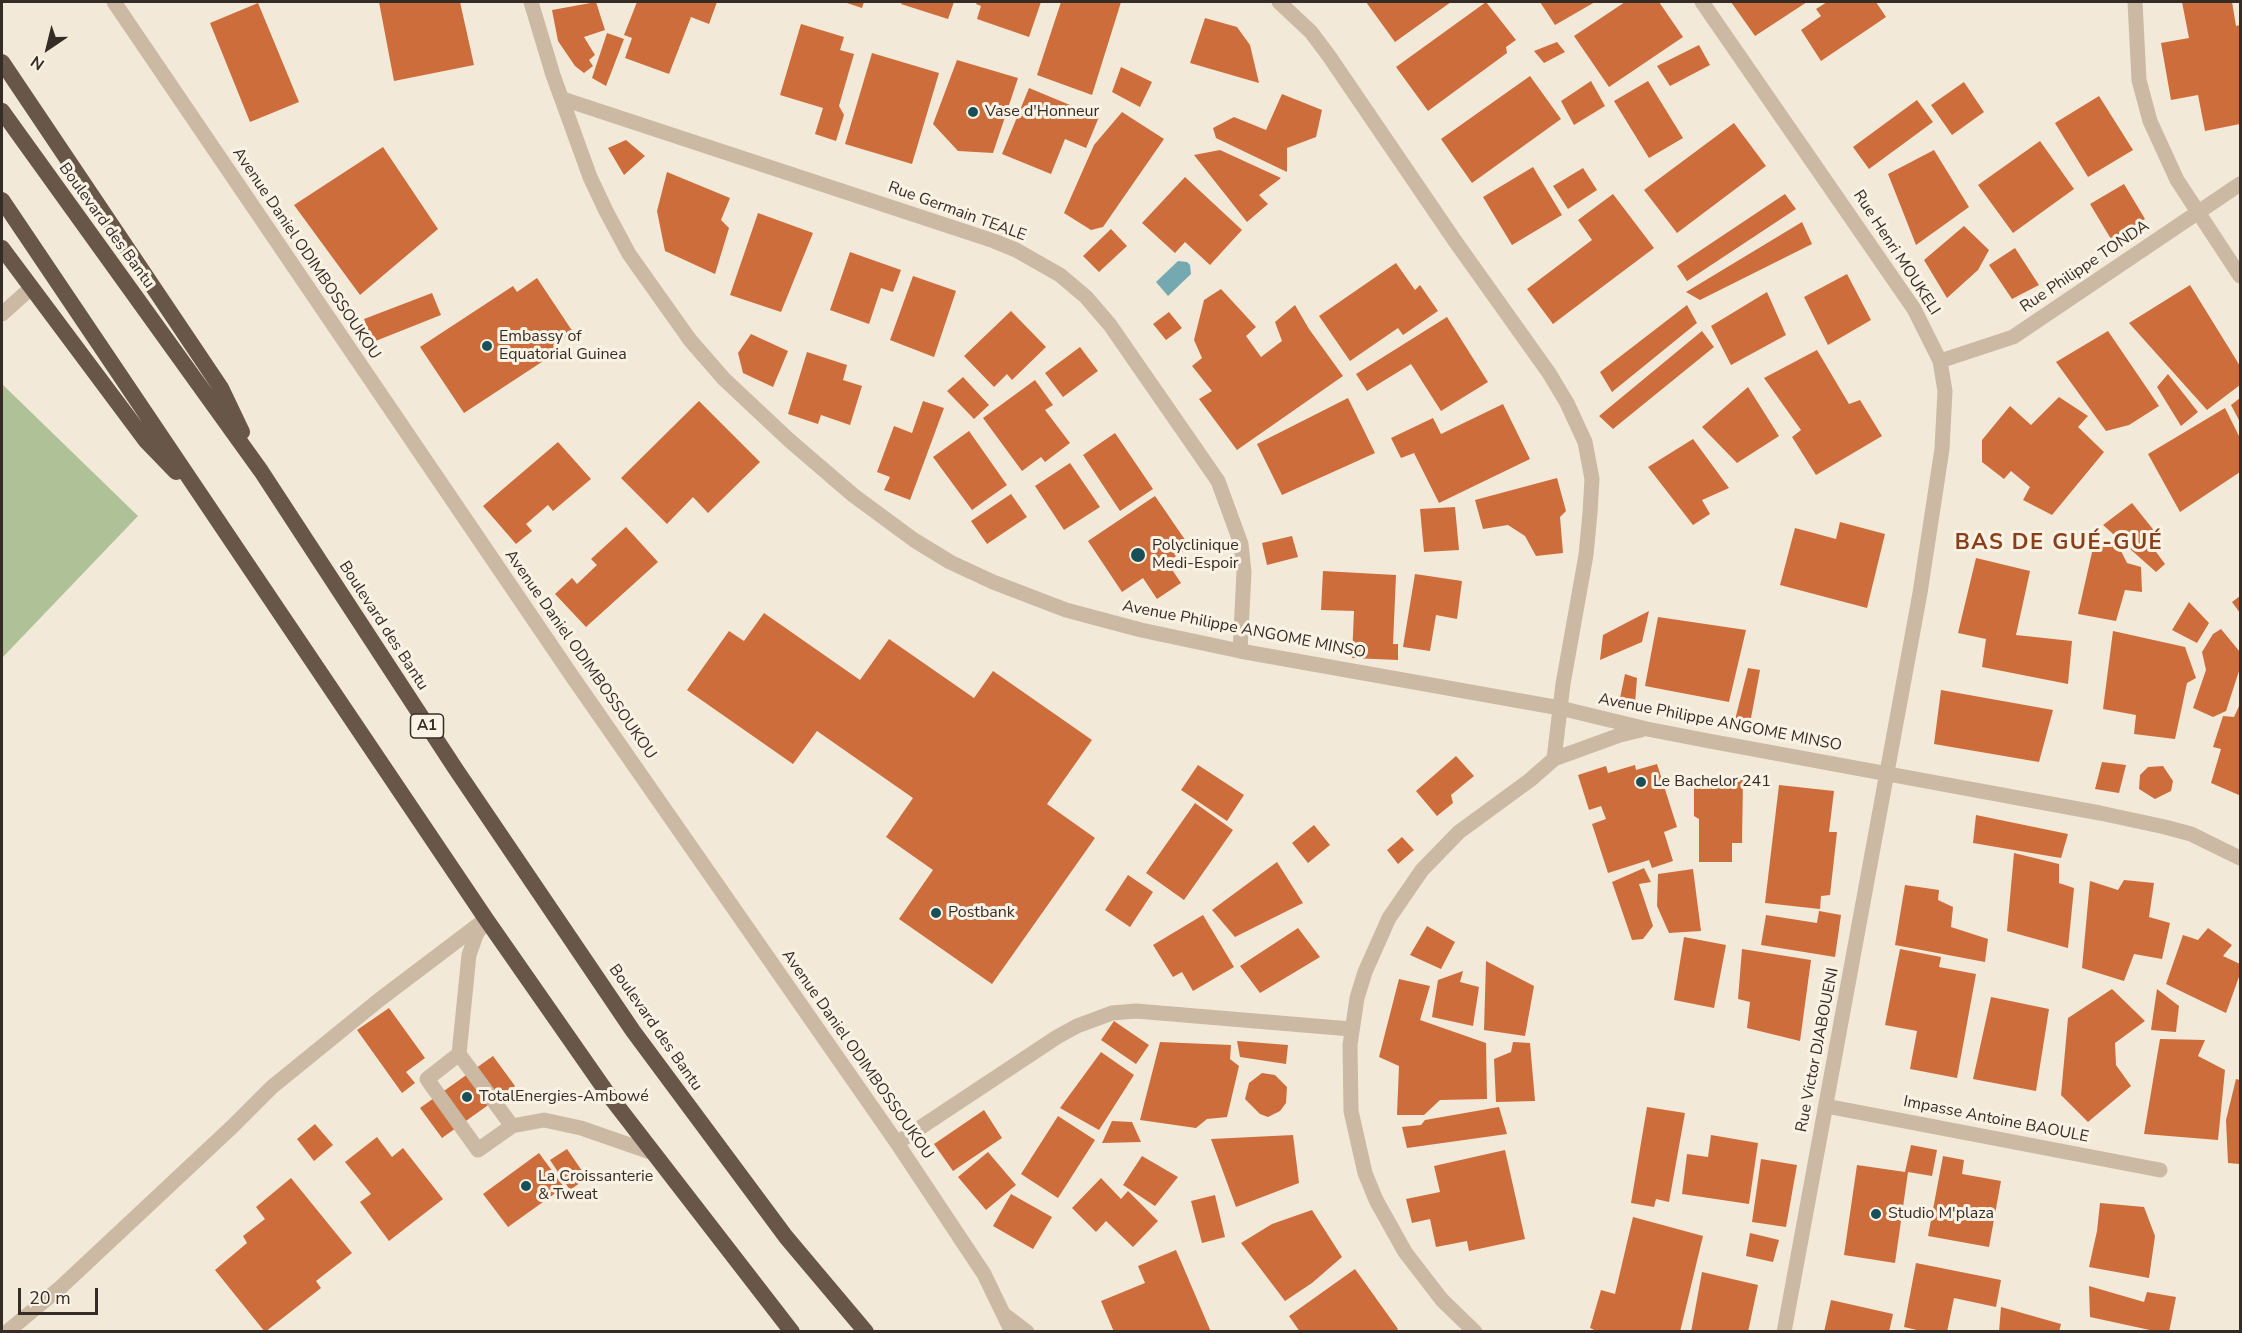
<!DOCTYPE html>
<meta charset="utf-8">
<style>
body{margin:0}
#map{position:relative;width:2242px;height:1333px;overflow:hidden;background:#f3e9d8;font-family:"Nunito Sans",sans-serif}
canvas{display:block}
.frame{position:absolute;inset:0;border:3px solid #362c26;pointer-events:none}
.north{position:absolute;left:18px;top:18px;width:60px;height:60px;-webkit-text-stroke:4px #faf2e4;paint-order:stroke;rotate:215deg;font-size:16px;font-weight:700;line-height:24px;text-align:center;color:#362c26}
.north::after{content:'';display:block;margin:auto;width:21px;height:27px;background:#362c26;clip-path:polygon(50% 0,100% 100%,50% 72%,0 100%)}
.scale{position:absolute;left:18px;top:1288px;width:80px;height:27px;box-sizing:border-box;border:3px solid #362c26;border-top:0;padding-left:8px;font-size:18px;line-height:21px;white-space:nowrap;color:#362c26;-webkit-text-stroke:4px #faf2e4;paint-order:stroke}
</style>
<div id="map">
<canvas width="2242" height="1333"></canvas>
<div class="frame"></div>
<div class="north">N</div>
<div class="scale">20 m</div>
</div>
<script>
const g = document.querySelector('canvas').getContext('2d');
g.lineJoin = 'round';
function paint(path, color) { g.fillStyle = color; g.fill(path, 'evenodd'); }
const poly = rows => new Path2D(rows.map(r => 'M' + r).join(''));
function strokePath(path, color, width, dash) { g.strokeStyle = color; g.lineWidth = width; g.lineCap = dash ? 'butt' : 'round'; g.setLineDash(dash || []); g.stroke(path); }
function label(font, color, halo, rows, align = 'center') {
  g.font = font + ' "Nunito Sans",sans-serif'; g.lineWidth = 6; g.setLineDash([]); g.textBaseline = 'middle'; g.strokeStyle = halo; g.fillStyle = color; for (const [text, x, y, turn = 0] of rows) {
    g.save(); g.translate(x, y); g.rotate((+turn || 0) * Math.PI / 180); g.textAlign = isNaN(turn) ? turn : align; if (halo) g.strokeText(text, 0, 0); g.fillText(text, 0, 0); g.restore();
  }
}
paint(poly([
 [2,384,138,516,2,658]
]), '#afc297');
paint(poly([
 [1178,261,1187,262,1190,265,1191,274,1168,296,1156,282]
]), '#75a9b1');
paint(poly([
 [379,2,460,2,474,65,394,81],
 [596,2,605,30,584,37,595,55,589,60,593,66,584,73,575,66,558,41,552,10],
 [637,2,717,2,709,24,691,17,669,74,625,58,632,38,624,35],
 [844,2,864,2,862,8],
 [902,2,954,2,948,19,901,4],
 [977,2,1041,2,1029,37,977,19,981,6,976,4],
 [1061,2,1121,2,1092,95,1037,75],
 [1366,2,1451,2,1395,42],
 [1486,2,1516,40,1506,47,1507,53,1428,111,1396,67],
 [1540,2,1595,2,1555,25],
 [1625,2,1659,2,1683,37,1609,87,1574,36],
 [1731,2,1807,2,1755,36],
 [1827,2,1876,2,1886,17,1821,61,1801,30,1821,16,1816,9],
 [2182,2,2232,2,2236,26,2240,25,2240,124,2205,131,2198,95,2171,100,2161,43,2189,38],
 [258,3,299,102,250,122,210,23],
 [1205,18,1237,27,1250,45,1259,83,1190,63],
 [801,24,844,37,840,50,854,54,839,106,844,115,836,141,815,134,823,108,780,95],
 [607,33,624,39,606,86,592,78],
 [1557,42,1565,52,1544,63,1534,51],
 [1699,45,1710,65,1670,86,1657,66],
 [872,53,939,73,912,164,845,144],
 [957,60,1018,78,993,153,958,151,933,124],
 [1121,67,1152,82,1140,107,1112,92],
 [1530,76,1561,119,1472,183,1441,139],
 [1591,81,1605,106,1574,125,1561,101],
 [1648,81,1683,138,1649,158,1614,101],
 [1964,82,1984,112,1952,135,1931,105],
 [1029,88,1099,117,1086,148,1065,139,1051,174,1002,154],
 [1282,94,1322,110,1316,137,1287,148,1287,172,1216,138,1213,128,1234,117,1266,130],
 [2099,96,2133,150,2088,177,2055,123],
 [1917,100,1933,122,1869,169,1853,147],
 [1122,112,1164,139,1103,227,1091,230,1064,213,1094,145],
 [1734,123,1766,166,1677,233,1644,190],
 [626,140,645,156,624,175,608,148],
 [2040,141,2074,189,2013,233,1978,185],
 [383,147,438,229,360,295,294,205],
 [1220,150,1281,178,1259,195,1268,204,1247,222,1194,155],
 [1934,150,1969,207,1916,245,1888,174],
 [1533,167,1562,215,1512,245,1483,197],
 [1583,168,1597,190,1568,209,1553,186],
 [667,172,730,198,721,220,729,228,715,274,665,251,657,211],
 [1185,177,1242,230,1210,265,1185,242,1175,253,1142,223],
 [2124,184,2145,219,2111,239,2090,204],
 [1613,194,1654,248,1553,324,1527,289,1592,240,1578,220],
 [1785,194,1796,209,1687,281,1677,266],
 [758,213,813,233,781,312,730,295],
 [1802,222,1812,244,1700,300,1686,292],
 [1964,226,1989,250,1978,270,1947,298,1924,260],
 [1111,229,1127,246,1099,272,1083,256],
 [2015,248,2039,285,2012,299,1989,265],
 [850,252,901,270,893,292,881,288,869,324,830,310],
 [1396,263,1415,290,1420,285,1438,311,1403,335,1398,328,1350,361,1319,316],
 [1847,274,1871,320,1828,345,1804,297],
 [913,276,956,291,934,357,890,340],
 [537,278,573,332,553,345,557,352,464,413,420,347,513,286,517,292],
 [2190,285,2240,366,2240,385,2207,410,2129,323],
 [1221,289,1256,327,1246,336,1261,357,1282,341,1275,322,1295,305,1309,329,1343,376,1237,450,1199,399,1212,391,1192,366,1202,358,1194,340,1204,300],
 [1767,292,1786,335,1731,365,1711,326],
 [432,293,441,315,373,342,364,319],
 [1687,305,1697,323,1612,392,1600,372],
 [1011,311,1046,347,1012,380,1007,374,994,387,964,356],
 [1169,312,1182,328,1166,340,1153,324],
 [1447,317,1488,382,1441,411,1411,364,1367,391,1356,374],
 [1702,331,1714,347,1613,429,1599,416],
 [2108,331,2159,406,2129,425,2106,431,2056,362],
 [751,334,788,351,773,387,743,373,738,353],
 [1080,347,1098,371,1063,397,1045,373],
 [1817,350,1849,404,1860,400,1882,436,1816,475,1792,437,1801,430,1764,378],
 [807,352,847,365,843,380,862,386,850,425,821,415,818,424,788,414],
 [2168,374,2198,412,2181,426,2157,387],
 [963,377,989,405,974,419,947,391],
 [1035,380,1053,405,1045,410,1070,443,1045,462,1041,457,1022,471,983,418],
 [1748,387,1779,436,1737,463,1702,427],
 [2059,397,2088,416,2078,427,2104,452,2052,515,2023,500,2030,487,2011,471,2004,479,1982,462,1982,440,2010,406,2031,425],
 [1348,398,1375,453,1282,495,1257,444],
 [2240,398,2240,422,2231,405],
 [699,401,760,462,708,513,693,497,667,524,621,478],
 [923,401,944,408,910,500,884,490,890,477,877,472,894,426,912,433],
 [1503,404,1530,459,1439,503,1414,453,1401,458,1391,438,1433,418,1441,434],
 [2225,408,2240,438,2240,472,2180,512,2148,454],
 [969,431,1007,485,972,510,933,457],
 [1115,433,1153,489,1120,511,1083,455],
 [1693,439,1729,488,1702,500,1710,514,1693,525,1648,467],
 [558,442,591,479,553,511,548,505,526,524,532,531,516,544,483,506],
 [1070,463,1100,507,1064,530,1035,486],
 [1557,478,1566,511,1560,517,1563,553,1536,556,1525,536,1508,525,1483,529,1475,500],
 [1011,494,1027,517,987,544,971,521],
 [1155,496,1190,547,1167,562,1181,583,1157,599,1143,578,1122,592,1088,541],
 [2132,503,2156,533,2148,541,2165,564,2156,572,2103,525],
 [1455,507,1459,550,1424,552,1420,509],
 [1840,522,1885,534,1867,608,1780,585,1795,528,1836,539],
 [626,527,658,562,586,627,555,594,572,578,577,584,597,565,591,559],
 [1292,536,1298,557,1267,565,1262,543],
 [2095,539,2115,539,2127,563,2141,567,2142,592,2125,590,2116,621,2078,614],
 [1976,558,2030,571,2016,635,2072,641,2068,684,1982,667,1986,639,1958,633],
 [1323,571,1396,575,1393,644,1398,644,1398,660,1352,658,1354,611,1321,610],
 [1415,574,1462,581,1457,619,1436,615,1430,651,1403,647],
 [2240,596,2240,613,2232,602],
 [2189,602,2209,623,2197,643,2172,630],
 [1649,611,1642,642,1600,660,1603,635],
 [764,613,860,680,889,639,974,698,993,671,1092,740,1047,804,1095,838,992,984,899,919,933,870,886,837,913,798,817,731,793,764,687,690,729,631,744,641],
 [1658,617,1746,630,1729,702,1645,686],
 [2221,629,2240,652,2240,668,2226,711,2213,717,2193,708,2206,670,2202,652,2213,634],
 [2113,631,2185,647,2196,678,2187,683,2175,739,2134,734,2136,715,2103,709],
 [1748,668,1760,670,1751,718,1735,720],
 [1625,674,1637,678,1635,703,1620,698],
 [1941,690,2053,710,2039,762,1934,744],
 [2240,704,2240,792,2239,795,2211,783,2221,749,2213,747,2223,716,2234,717],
 [1456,756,1474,776,1451,795,1453,803,1437,816,1416,791],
 [2102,762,2126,765,2119,793,2095,789],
 [1657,764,1677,827,1664,832,1673,861,1652,868,1649,860,1608,873,1592,824,1606,819,1601,806,1589,810,1578,775,1606,766,1608,773,1635,765,1636,770],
 [1198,765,1244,795,1227,821,1181,790],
 [2163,766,2173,781,2171,791,2155,799,2139,789,2140,775,2148,767],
 [1694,779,1743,780,1742,843,1732,843,1732,862,1699,862,1699,819,1694,816],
 [1779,785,1834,791,1829,832,1837,832,1830,895,1821,896,1820,909,1765,903],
 [1195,803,1233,830,1184,900,1146,873],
 [1976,815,2068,834,2061,858,1973,843],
 [1314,825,1330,845,1308,863,1292,843],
 [1402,837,1414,850,1398,864,1387,850],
 [2014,853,2059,864,2059,883,2074,888,2068,948,2007,931],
 [1277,862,1303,903,1235,937,1212,910],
 [1644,868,1651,882,1639,884,1653,926,1643,939,1632,940,1612,882],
 [1693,869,1701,931,1669,933,1657,906,1658,874],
 [1128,875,1153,892,1130,927,1105,910],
 [2124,880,2154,883,2149,917,2170,923,2162,959,2134,954,2124,981,2082,968,2090,881,2118,890],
 [1905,885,1939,890,1938,900,1953,907,1951,927,1988,939,1985,962,1895,945],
 [1819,911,1841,915,1835,957,1761,945,1766,915,1817,923],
 [1203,915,1234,967,1193,991,1182,972,1173,977,1153,945],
 [1427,926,1455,942,1441,969,1410,955],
 [1298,928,1320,957,1260,993,1240,966],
 [2208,928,2232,945,2223,956,2240,964,2240,974,2226,1013,2166,984,2183,935,2198,940],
 [1684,937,1726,945,1714,1008,1674,1000],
 [1742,949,1811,960,1800,1041,1747,1028,1750,1002,1738,999],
 [1900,949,1941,957,1939,967,1976,974,1957,1078,1910,1069,1917,1031,1885,1025],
 [1486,961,1534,986,1525,1036,1484,1030],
 [1463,971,1460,982,1479,987,1473,1026,1432,1017,1438,980],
 [1399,979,1430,986,1420,1020,1486,1043,1487,1099,1440,1100,1424,1115,1397,1115,1399,1066,1379,1057],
 [2112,989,2145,1021,2115,1043,2116,1065,2131,1086,2088,1122,2061,1095,2068,1018],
 [2157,989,2179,1006,2176,1032,2151,1030],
 [1991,997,2049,1009,2036,1091,1973,1079],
 [389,1008,425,1058,406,1072,415,1083,402,1093,357,1030],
 [1114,1021,1149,1045,1136,1064,1101,1040],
 [2160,1039,2205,1040,2198,1056,2225,1070,2218,1140,2144,1134],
 [1237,1041,1288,1045,1286,1064,1240,1057],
 [1160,1042,1231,1045,1230,1059,1239,1066,1227,1117,1207,1119,1196,1128,1140,1120],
 [1513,1042,1530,1043,1535,1101,1496,1102,1494,1059,1511,1052],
 [1101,1052,1134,1075,1099,1130,1060,1108],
 [493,1056,515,1086,442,1138,420,1108],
 [1262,1073,1275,1075,1287,1087,1286,1103,1280,1111,1268,1117,1260,1114,1245,1099,1249,1083],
 [2236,1079,2240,1080,2240,1164,2228,1163,2226,1120],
 [1499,1107,1507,1134,1407,1148,1402,1127,1421,1125,1425,1120],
 [1647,1107,1685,1113,1669,1202,1656,1199,1654,1207,1631,1203],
 [984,1110,1002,1138,953,1171,934,1144],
 [1058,1116,1095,1140,1058,1198,1021,1174],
 [1112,1121,1132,1122,1141,1142,1102,1143],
 [315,1124,333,1145,314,1161,297,1139],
 [1293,1135,1299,1183,1236,1207,1211,1139],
 [1711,1135,1758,1143,1749,1204,1682,1194,1687,1154,1708,1157],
 [377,1137,392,1157,403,1148,443,1199,389,1241,360,1202,371,1194,345,1162],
 [1911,1145,1937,1150,1932,1176,1908,1172,1895,1263,1844,1255,1857,1165,1905,1172],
 [567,1149,587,1178,570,1190,550,1160],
 [1505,1150,1525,1239,1469,1251,1467,1241,1436,1247,1430,1219,1412,1223,1406,1199,1440,1192,1434,1166],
 [988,1152,1016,1185,986,1210,958,1177],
 [539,1153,564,1187,508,1227,483,1194],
 [1142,1156,1178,1177,1155,1206,1123,1185],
 [1943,1156,1964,1160,1962,1174,2001,1181,1989,1247,1928,1236],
 [1761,1159,1797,1165,1786,1227,1752,1222],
 [291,1178,352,1253,316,1281,321,1288,265,1332,215,1270,247,1243,243,1236,265,1219,256,1207],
 [1101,1178,1121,1199,1128,1191,1158,1221,1133,1247,1106,1221,1096,1232,1072,1208],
 [1011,1194,1052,1217,1033,1249,993,1226],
 [1215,1195,1225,1237,1202,1243,1191,1201],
 [2100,1203,2144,1207,2155,1236,2149,1278,2089,1267,2097,1231],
 [1312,1210,1342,1257,1312,1283,1285,1301,1241,1243,1272,1224],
 [1633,1217,1703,1236,1680,1332,1599,1332,1590,1328,1601,1290,1615,1294],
 [1750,1233,1779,1240,1773,1262,1746,1256],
 [1176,1250,1211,1332,1114,1332,1101,1301,1145,1283,1138,1266],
 [1916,1263,2001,1280,1996,1307,1954,1298,1947,1332,1925,1332,1904,1327],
 [1355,1269,1398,1329,1394,1332,1300,1332,1289,1316],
 [1702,1272,1758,1285,1748,1332,1691,1332],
 [2089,1286,2144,1302,2147,1292,2176,1297,2169,1332,2159,1332,2090,1317],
 [1831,1300,1893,1314,1889,1332,1824,1332],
 [2001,1307,2061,1324,2059,1332,1999,1332]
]), '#cd6d3b');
strokePath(poly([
 [2,314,31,288],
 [486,919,476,935,469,955,459,1054,427,1079,478,1150,512,1126,544,1120,581,1128,653,1153],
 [459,1054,512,1126]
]), '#cbb9a3', 15);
strokePath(poly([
 [114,2,574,679,897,1143,984,1274,1012,1332],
 [531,2,553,75,590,177,606,211,629,254,690,340,724,379,789,440,853,495,914,540,950,562,993,582,1066,610,1141,630,1240,651,1560,708,1647,729,1709,741,2100,813,2165,827,2191,834,2240,858],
 [1279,2,1311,32,1329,56,1455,241,1549,373,1567,403,1585,442,1592,479,1590,513,1586,555,1563,684,1554,759],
 [1702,2,1914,309,1940,361,1945,391,1942,449,1920,593,1784,1332],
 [2135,2,2139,80,2150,121,2177,180,2240,276],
 [563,99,994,241,1016,250,1060,275,1086,297,1110,325,1218,481,1241,544,1244,572,1240,651],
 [1940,361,2013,337,2240,184],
 [1826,1106,2160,1170],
 [897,1143,1057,1037,1077,1026,1112,1013,1136,1011,1351,1029],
 [1006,1316,1027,1332],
 [7,1332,61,1287,233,1126,272,1087,379,1000,486,919],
 [1475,1332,1442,1300,1405,1252,1376,1200,1365,1173,1351,1111,1350,1045,1357,998,1365,972,1389,918,1422,870,1459,832,1530,780,1554,759,1620,735,1641,730]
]), '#cbb9a3', 15);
strokePath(poly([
 [2,62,221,388,242,432],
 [2,111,261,471,455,768,633,1031,786,1237,866,1332],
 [2,200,486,919,608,1094,792,1332],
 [2,248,146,441,176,472]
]), '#685649', 16);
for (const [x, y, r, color] of [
 [973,112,6,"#194f59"],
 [487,346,6,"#194f59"],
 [1138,555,8,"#194f59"],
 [1641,782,6,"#194f59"],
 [936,913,6,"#194f59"],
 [467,1097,6,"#194f59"],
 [526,1186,6,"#194f59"],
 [1876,1214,6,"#194f59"]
]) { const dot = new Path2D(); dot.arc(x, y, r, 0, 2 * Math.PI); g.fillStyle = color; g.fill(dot); strokePath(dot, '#faf2e4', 2); }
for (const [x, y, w] of [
 [427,726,33]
]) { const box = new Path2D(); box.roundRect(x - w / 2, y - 12, w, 24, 4.5); g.fillStyle = '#faf2e4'; g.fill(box); strokePath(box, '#362c26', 1.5); }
label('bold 15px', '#362c26', null, [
 ["A1",427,726]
]);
label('16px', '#362c26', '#faf2e4', [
 ["Vase d'Honneur",985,112],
 ["Embassy of",499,337],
 ["Equatorial Guinea",499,355],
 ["Polyclinique",1152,546],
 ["Medi-Espoir",1152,564],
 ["Le Bachelor 241",1653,782],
 ["Postbank",948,913],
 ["TotalEnergies-Ambowé",479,1097],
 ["La Croissanterie",538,1177],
 ["& Tweat",538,1195],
 ["Studio M'plaza",1888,1214]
], 'left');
label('16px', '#362c26', '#faf2e4', [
 ["Rue Germain TEALE",957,212,20],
 ["Boulevard des Bantu",106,226,54],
 ["Rue Henri MOUKELI",1896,253,57],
 ["Avenue Daniel ODIMBOSSOUKOU",306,254,56],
 ["Rue Philippe TONDA",2085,267,-34],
 ["Boulevard des Bantu",383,626,57],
 ["Avenue Philippe ANGOME MINSO",1244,630,11],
 ["Avenue Daniel ODIMBOSSOUKOU",580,655,55],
 ["Avenue Philippe ANGOME MINSO",1720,723,11],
 ["Boulevard des Bantu",655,1028,55],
 ["Rue Victor DJABOUENI",1818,1050,-79],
 ["Avenue Daniel ODIMBOSSOUKOU",857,1055,55],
 ["Impasse Antoine BAOULE",1996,1120,11]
]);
g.letterSpacing = '1.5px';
label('bold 22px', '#89401a', '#faf2e4', [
 ["BAS DE GUÉ-GUÉ",2059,544]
]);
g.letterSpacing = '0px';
</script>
